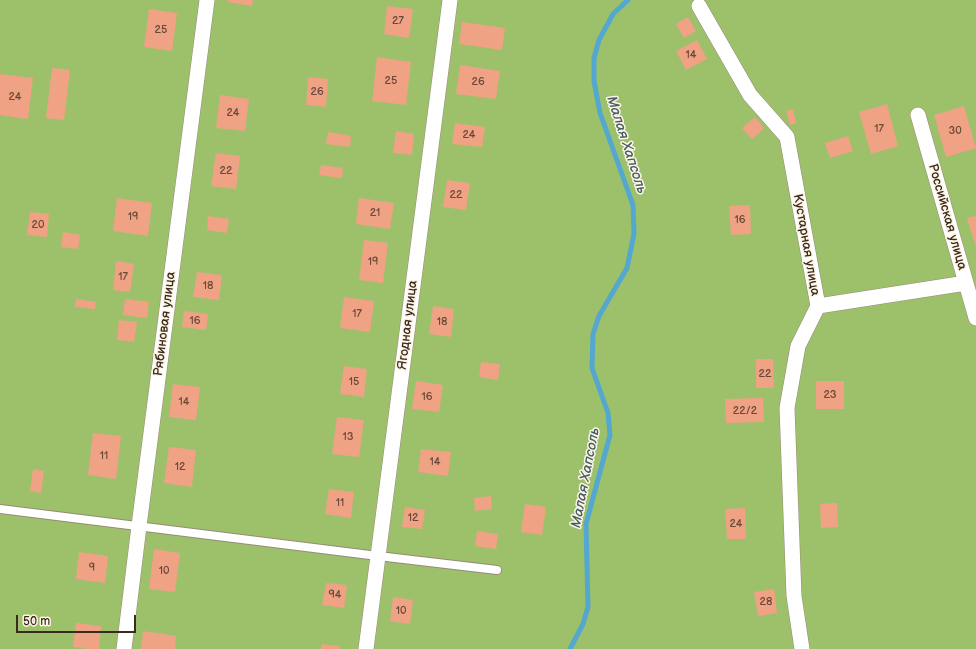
<!DOCTYPE html>
<meta charset="utf-8">
<style>
body{margin:0}
#map{position:relative;width:976px;height:649px;overflow:hidden;background:#f3eacf;font-family:"Balsamiq Sans",sans-serif}
canvas{display:block}
.scale{position:absolute;left:16px;top:615px;width:120px;height:18px;box-sizing:border-box;border:2px solid #3b2a1e;border-top:0;padding-left:5px;font-size:12px;line-height:14px;white-space:nowrap;color:#3b2a1e;-webkit-text-stroke:3px #fcf5e5;paint-order:stroke}
</style>
<div id="map">
<canvas width="976" height="649"></canvas>
<div class="scale">50 m</div>
</div>
<script>
const g = document.querySelector('canvas').getContext('2d');
g.lineJoin = 'round';
function paint(path, color) { g.fillStyle = color; g.fill(path, 'evenodd'); }
const poly = rows => new Path2D(rows.map(r => 'M' + r).join(''));
function strokePath(path, color, width, dash) { g.strokeStyle = color; g.lineWidth = width; g.lineCap = dash ? 'butt' : 'round'; g.setLineDash(dash || []); g.stroke(path); }
function label(font, color, halo, rows, align = 'center') {
  g.font = font + ' "Balsamiq Sans",sans-serif'; g.lineWidth = 3; g.setLineDash([]); g.textBaseline = 'middle'; g.strokeStyle = halo; g.fillStyle = color; for (const [text, x, y, turn = 0] of rows) {
    g.save(); g.translate(x, y); g.rotate((+turn || 0) * Math.PI / 180); g.textAlign = isNaN(turn) ? turn : align; if (halo) g.strokeText(text, 0, 0); g.fillText(text, 0, 0); g.restore();
  }
}
paint(poly([
 [0,0,976,0,976,649,0,649]
]), '#9dc16b');
strokePath(poly([
 [570,649,583,624,588,607,586,524,610,435,608,413,592,368,593,334,599,316,627,268,634,234,633,205,600,113,594,81,594,58,599,40,613,14,628,0]
]), '#54a7cf', 5);
paint(poly([
 [228,0,253,0,252,6,228,2],
 [387,6,413,9,409,38,384,34],
 [149,9,177,13,172,51,144,47],
 [688,17,696,31,684,38,676,24],
 [462,22,505,28,502,50,459,44],
 [697,40,707,59,686,70,676,51],
 [377,57,411,62,406,105,372,101],
 [460,65,500,71,496,99,456,94],
 [52,68,70,70,64,120,46,118],
 [0,74,33,78,28,119,0,115],
 [308,77,328,79,326,107,306,105],
 [220,95,249,99,245,131,216,128],
 [887,104,898,146,871,154,859,112],
 [964,106,976,148,946,157,934,115],
 [793,109,796,123,790,125,786,111],
 [755,117,764,128,752,139,742,128],
 [455,123,485,127,482,147,452,144],
 [396,131,414,134,412,155,393,153],
 [328,132,351,136,350,147,326,144],
 [848,136,853,151,830,158,825,143],
 [216,153,240,156,236,189,211,186],
 [321,165,343,168,342,178,319,175],
 [447,180,470,183,466,210,443,207],
 [117,198,152,203,148,236,113,231],
 [359,198,394,203,390,229,356,224],
 [750,205,751,234,731,235,729,206],
 [30,212,49,214,47,237,27,235],
 [208,216,229,219,227,233,207,230],
 [976,216,976,247,967,218],
 [63,232,80,235,78,249,61,247],
 [364,240,388,243,383,283,359,280],
 [116,261,134,264,130,292,113,290],
 [197,272,222,275,219,300,193,297],
 [344,297,374,301,370,332,340,328],
 [76,299,96,302,95,309,75,307],
 [125,299,149,302,147,318,123,315],
 [433,306,454,309,451,337,429,334],
 [184,311,208,314,206,330,182,327],
 [119,320,137,322,134,342,117,340],
 [756,359,773,359,774,388,756,388],
 [481,362,500,364,498,380,479,377],
 [344,366,367,369,364,397,340,394],
 [416,381,443,385,439,412,412,409],
 [816,381,844,381,844,409,816,409],
 [173,384,200,387,196,420,169,417],
 [763,398,764,422,726,423,725,399],
 [337,417,364,420,359,457,332,454],
 [93,433,121,436,116,479,88,475],
 [169,447,196,450,192,487,164,483],
 [421,449,451,452,448,476,418,472],
 [33,469,44,471,41,493,30,491],
 [329,489,354,492,351,518,325,514],
 [491,496,492,509,475,511,474,498],
 [837,503,838,527,821,528,820,504],
 [525,504,546,507,542,535,521,532],
 [405,507,425,510,422,529,402,527],
 [745,508,746,539,727,539,725,509],
 [477,531,498,534,496,549,475,546],
 [154,549,180,553,175,592,149,589],
 [79,552,108,556,105,583,76,579],
 [326,583,347,585,344,608,322,605],
 [774,589,777,613,758,616,754,592],
 [393,597,413,600,410,624,390,621],
 [76,623,101,626,99,649,89,649,73,647],
 [143,631,176,636,175,649,141,649],
 [322,644,340,646,339,649,321,649]
]), '#efa284');
const service = poly([
 [0,509,378,556,497,570]
]);
const minor = poly([
 [699,6,750,95,787,137,818,306,798,346,787,408,794,596,802,649],
 [918,115,976,318],
 [818,306,966,283],
 [124,649,139,526,207,0],
 [366,649,450,0]
]);
strokePath(service, '#978a76', 10);
strokePath(minor, '#978a76', 16);
strokePath(service, '#fff', 8);
strokePath(minor, '#fff', 15);
label('11px', '#684838', null, [
 ["27",398,21],
 ["25",161,30],
 ["14",691,55],
 ["25",391,81],
 ["26",478,82],
 ["26",317,92],
 ["24",15,97],
 ["24",233,113],
 ["17",879,129],
 ["30",955,131],
 ["24",469,135],
 ["22",226,171],
 ["22",456,195],
 ["21",375,213],
 ["19",133,217],
 ["16",740,220],
 ["20",38,225],
 ["19",373,262],
 ["17",123,277],
 ["18",208,286],
 ["17",357,314],
 ["16",195,321],
 ["18",442,322],
 ["22",765,374],
 ["15",354,382],
 ["23",830,395],
 ["16",427,397],
 ["14",184,402],
 ["22/2",745,411],
 ["13",348,437],
 ["11",104,456],
 ["14",435,462],
 ["12",180,467],
 ["11",340,503],
 ["12",413,518],
 ["24",736,524],
 ["9",92,568],
 ["10",164,571],
 ["94",335,595],
 ["28",766,602],
 ["10",401,611]
]);
label('13px', '#3b2a1e', '#fcf5e5', [
 ["Российская улица",947,217,74],
 ["Кустарная улица",806,245,80],
 ["Рябиновая улица",165,324,-83],
 ["Ягодная улица",408,325,-83]
]);
label('italic 14px', '#455c65', '#fcf5e5', [
 ["Малая Хапсоль",626,145,72],
 ["Малая Хапсоль",586,478,-79]
]);
</script>
